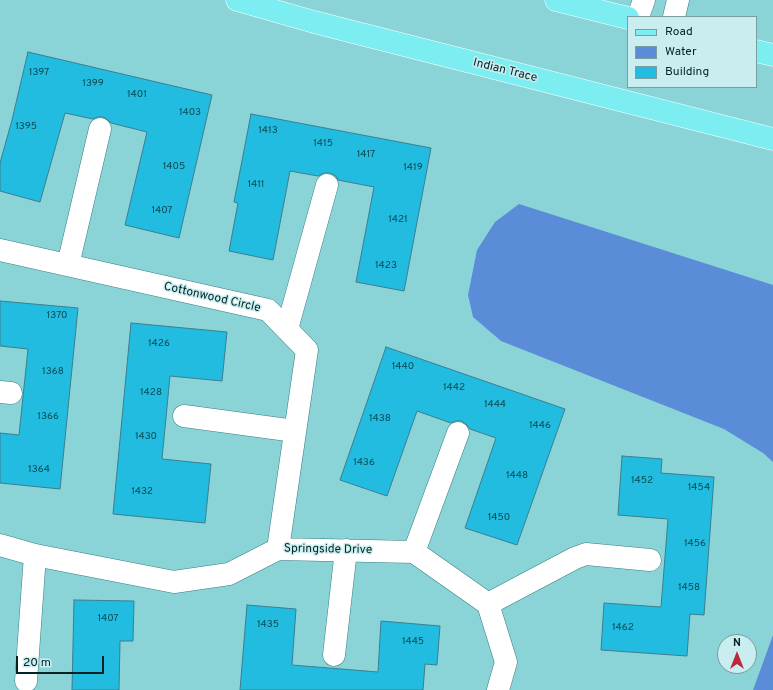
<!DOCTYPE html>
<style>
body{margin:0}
#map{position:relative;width:773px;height:690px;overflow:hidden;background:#8ad4d7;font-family:Overpass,sans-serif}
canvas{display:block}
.legend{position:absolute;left:627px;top:16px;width:130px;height:72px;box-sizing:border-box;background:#caeeef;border:1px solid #7a9d9e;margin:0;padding:5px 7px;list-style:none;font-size:12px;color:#032324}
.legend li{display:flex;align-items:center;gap:8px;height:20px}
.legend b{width:20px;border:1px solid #7a9d9e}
.north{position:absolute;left:717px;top:634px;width:40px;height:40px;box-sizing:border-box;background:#caeeef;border:1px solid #7a9d9e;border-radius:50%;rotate:0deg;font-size:11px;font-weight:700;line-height:16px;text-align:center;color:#032324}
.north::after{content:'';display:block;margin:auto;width:14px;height:18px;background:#b9283d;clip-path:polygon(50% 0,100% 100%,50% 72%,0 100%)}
.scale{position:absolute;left:16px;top:656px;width:88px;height:18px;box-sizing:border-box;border:2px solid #032324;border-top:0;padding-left:5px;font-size:12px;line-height:14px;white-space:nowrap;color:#032324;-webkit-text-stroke:3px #caeeef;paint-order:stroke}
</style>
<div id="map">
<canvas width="773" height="690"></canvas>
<ul class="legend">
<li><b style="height:5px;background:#7ceef2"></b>Road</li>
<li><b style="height:11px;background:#5a8cd8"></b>Water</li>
<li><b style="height:11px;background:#21bcdf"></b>Building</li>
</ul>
<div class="north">N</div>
<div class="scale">20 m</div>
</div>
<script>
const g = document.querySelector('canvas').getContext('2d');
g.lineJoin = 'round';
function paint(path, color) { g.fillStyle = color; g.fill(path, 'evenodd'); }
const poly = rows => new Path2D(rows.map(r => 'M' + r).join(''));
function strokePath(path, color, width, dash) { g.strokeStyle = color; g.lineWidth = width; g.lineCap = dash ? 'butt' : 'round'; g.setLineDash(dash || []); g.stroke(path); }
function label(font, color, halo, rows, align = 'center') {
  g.font = font + ' Overpass,sans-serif'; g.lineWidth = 3; g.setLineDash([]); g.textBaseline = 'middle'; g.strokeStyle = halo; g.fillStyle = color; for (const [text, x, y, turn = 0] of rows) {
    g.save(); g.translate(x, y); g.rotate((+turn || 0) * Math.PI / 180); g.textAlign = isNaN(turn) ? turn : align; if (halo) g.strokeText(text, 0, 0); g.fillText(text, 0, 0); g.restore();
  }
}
paint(poly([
 [519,204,773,285,773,462,763,453,724,429,501,341,473,317,468,295,477,250,495,222],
 [773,635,773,690,753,690]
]), '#5a8cd8');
const building = poly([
 [28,52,212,95,179,238,125,225,147,132,111,123,108,120,103,117,97,117,93,119,65,113,40,202,0,191,0,163,12,120,28,52],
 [251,114,431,148,404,291,356,282,374,187,338,180,336,176,330,173,324,173,318,176,290,171,273,260,229,251,238,203,234,202,251,114],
 [0,301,78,308,60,489,0,483,0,433,19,435,28,349,0,346,0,301],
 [131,323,227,332,222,381,170,376,162,459,211,464,205,523,113,514,131,323],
 [386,347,565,409,517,545,465,528,496,438,470,429,467,425,462,421,456,421,451,423,417,411,387,496,340,480,386,347],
 [622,456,662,459,661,473,714,477,704,615,690,614,687,656,601,650,604,603,661,607,668,519,618,515,622,456],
 [74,600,134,601,133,641,120,641,119,690,72,690,74,600],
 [247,605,296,609,292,665,378,672,381,621,440,626,437,665,425,664,423,690,240,690,247,605]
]);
paint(building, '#21bcdf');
strokePath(building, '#3b7e91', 1);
const minor = poly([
 [638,17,644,0],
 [674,17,678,0],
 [0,250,268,310,307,350,278,549],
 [68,265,100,129],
 [287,329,327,185],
 [0,392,11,393],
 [184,416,295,431],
 [0,545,35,555,174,582,229,574,278,549,414,552,488,604,506,662,498,690],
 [414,552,458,433],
 [488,604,575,558,586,554,650,560],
 [334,655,346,550],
 [26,681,35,555]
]);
const major = poly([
 [237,0,314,22,773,139],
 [556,0,628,18],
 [756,51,773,55]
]);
strokePath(minor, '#347f82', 23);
strokePath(major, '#fff', 23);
strokePath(minor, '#fff', 22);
strokePath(major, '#7ceef2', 22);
label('10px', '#0a4953', null, [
 ["1397",39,73],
 ["1399",93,84],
 ["1401",137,95],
 ["1403",190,113],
 ["1395",26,127],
 ["1413",268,131],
 ["1415",323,144],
 ["1417",366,155],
 ["1405",174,167],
 ["1419",413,168],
 ["1411",256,185],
 ["1407",162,211],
 ["1421",398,220],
 ["1423",386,266],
 ["1370",57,316],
 ["1426",159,344],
 ["1440",403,367],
 ["1368",53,372],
 ["1442",454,388],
 ["1428",151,393],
 ["1444",495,405],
 ["1366",48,417],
 ["1438",380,419],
 ["1446",540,426],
 ["1430",146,437],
 ["1436",364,463],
 ["1364",39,470],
 ["1448",517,476],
 ["1452",642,481],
 ["1454",699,488],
 ["1432",142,492],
 ["1450",499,518],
 ["1456",695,544],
 ["1458",689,588],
 ["1407",108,619],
 ["1435",268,625],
 ["1462",623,628],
 ["1445",413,642]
]);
label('12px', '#032324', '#caeeef', [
 ["Indian Trace",505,71,14],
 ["Cottonwood Circle",212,298,13],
 ["Springside Drive",328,550,1]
]);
</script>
